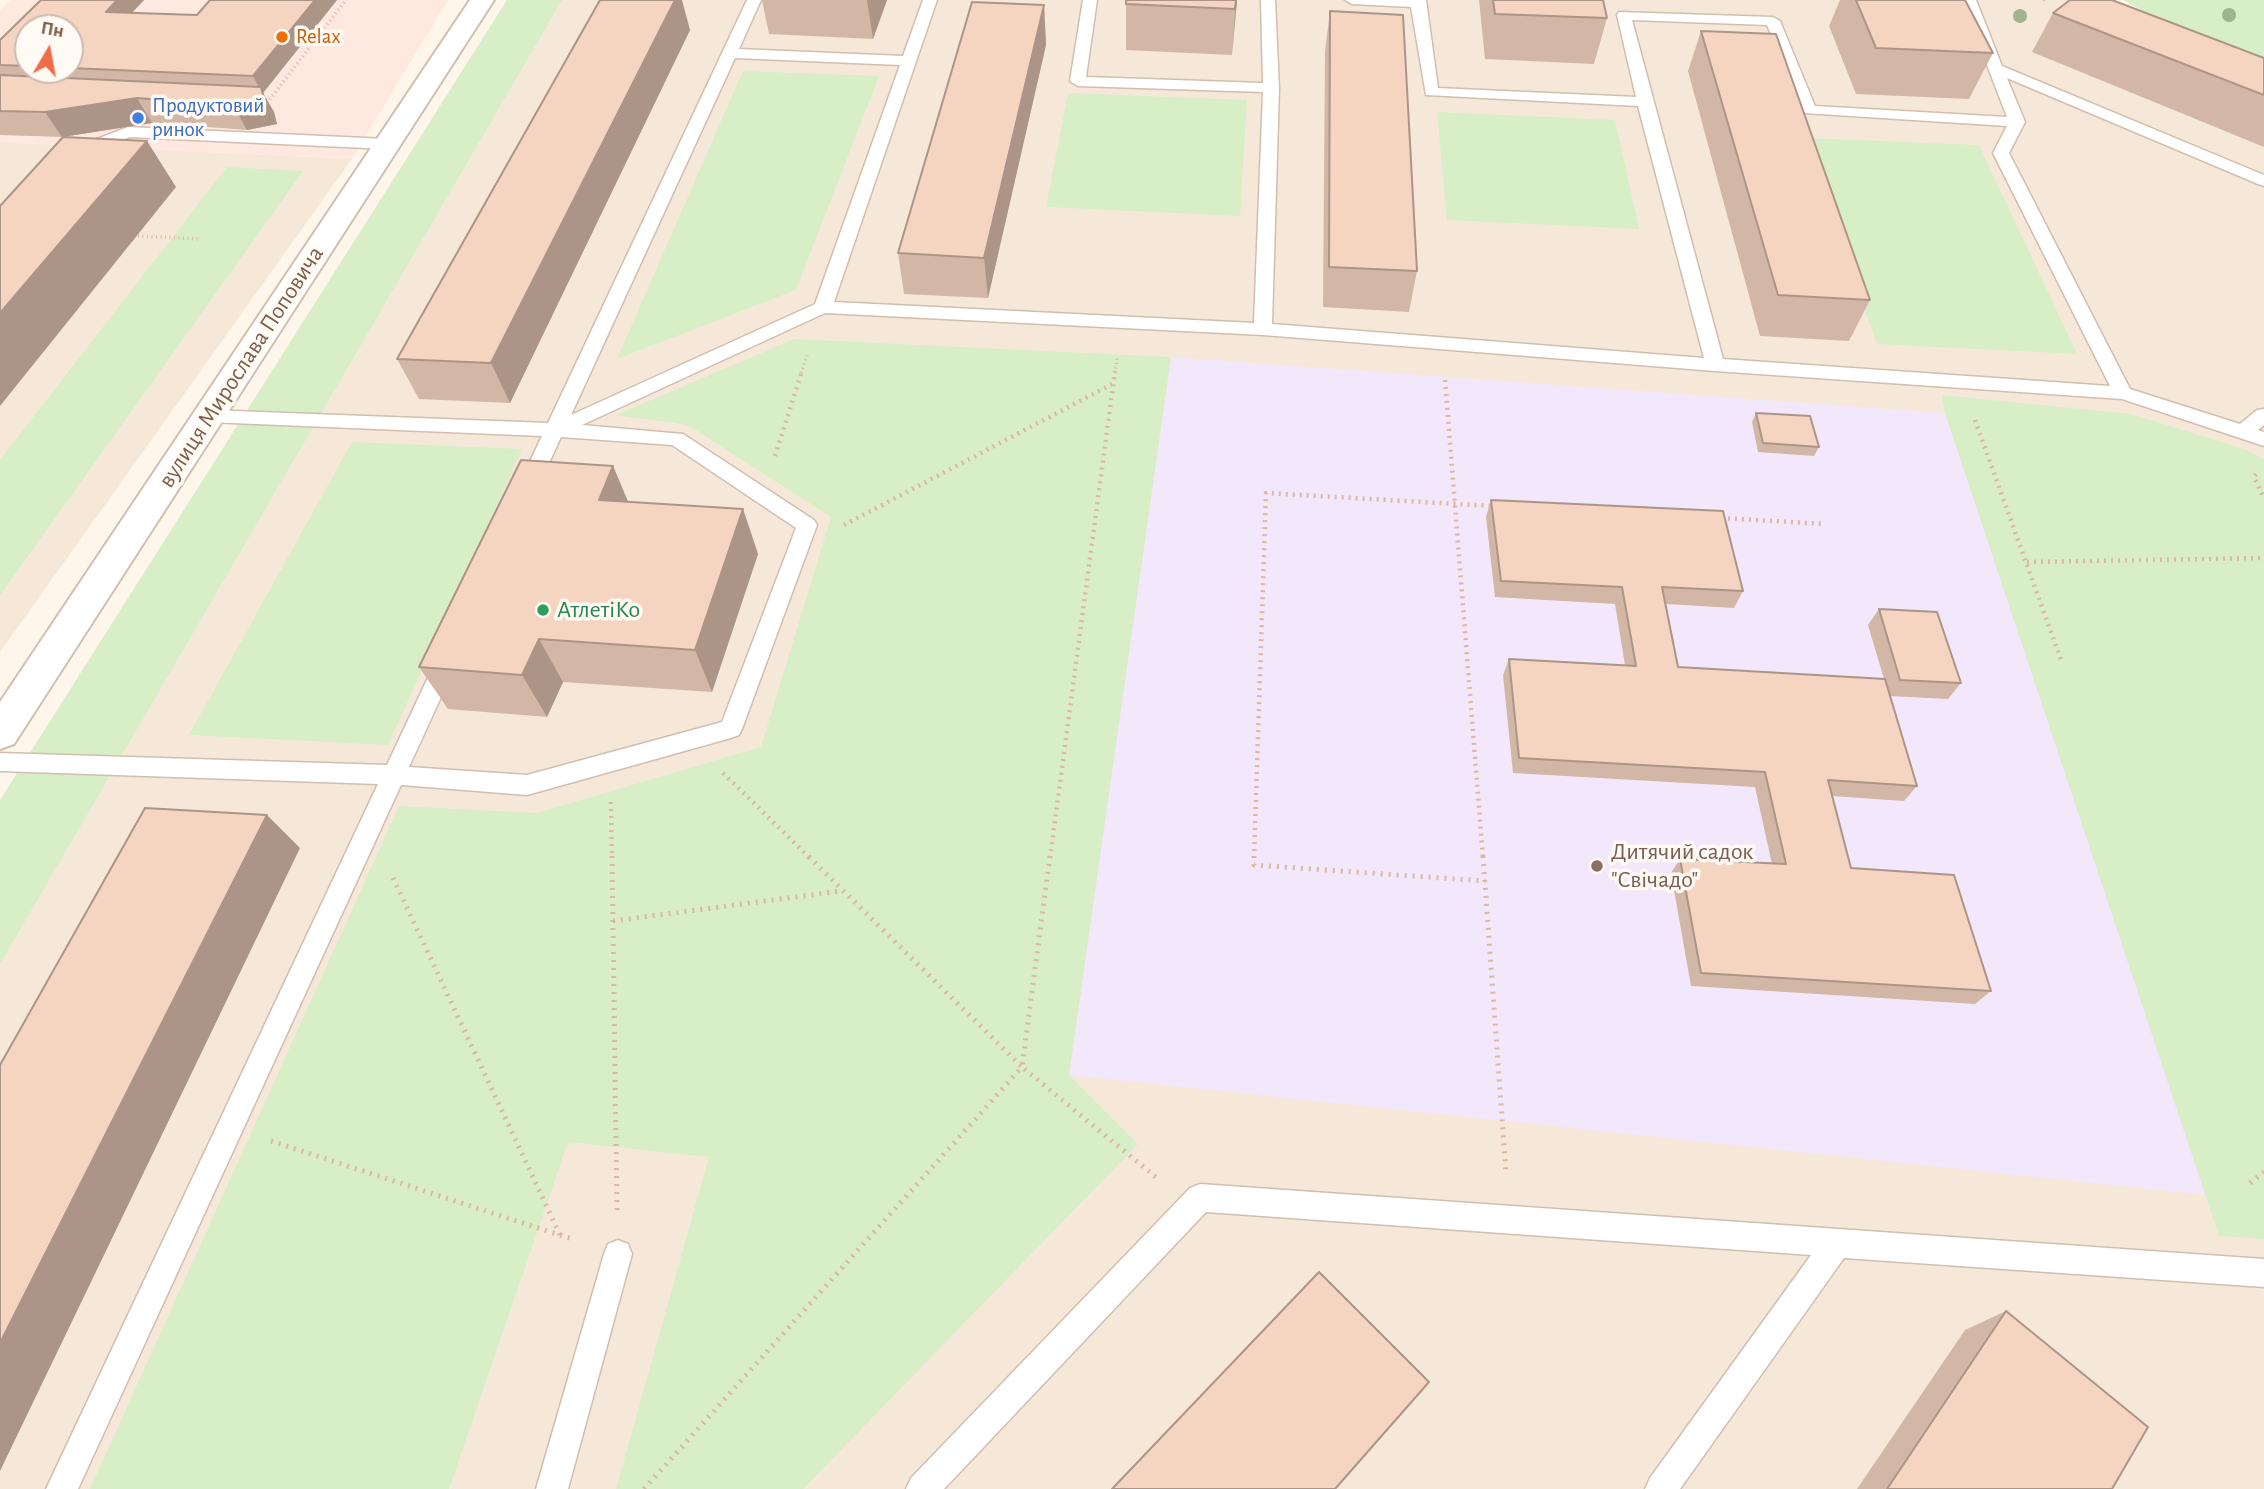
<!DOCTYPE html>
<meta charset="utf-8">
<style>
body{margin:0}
#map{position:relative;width:2264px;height:1489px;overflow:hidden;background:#fef6eb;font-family:"Alegreya Sans",sans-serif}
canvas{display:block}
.north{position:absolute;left:14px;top:14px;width:70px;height:70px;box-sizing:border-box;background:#fffaf3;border:2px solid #cbbbb0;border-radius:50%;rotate:10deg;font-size:19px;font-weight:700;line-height:28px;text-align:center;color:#7c5c4b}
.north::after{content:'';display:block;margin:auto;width:24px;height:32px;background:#ef6c49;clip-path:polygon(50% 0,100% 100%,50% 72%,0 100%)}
</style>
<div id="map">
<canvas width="2264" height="1489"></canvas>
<div class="north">Пн</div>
</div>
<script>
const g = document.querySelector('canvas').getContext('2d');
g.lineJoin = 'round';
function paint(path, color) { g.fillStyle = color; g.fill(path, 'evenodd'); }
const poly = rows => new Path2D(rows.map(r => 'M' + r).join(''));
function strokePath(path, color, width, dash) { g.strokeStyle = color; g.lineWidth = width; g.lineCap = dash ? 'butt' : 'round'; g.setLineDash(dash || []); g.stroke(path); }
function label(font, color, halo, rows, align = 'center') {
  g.font = font + ' "Alegreya Sans",sans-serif'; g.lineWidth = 7; g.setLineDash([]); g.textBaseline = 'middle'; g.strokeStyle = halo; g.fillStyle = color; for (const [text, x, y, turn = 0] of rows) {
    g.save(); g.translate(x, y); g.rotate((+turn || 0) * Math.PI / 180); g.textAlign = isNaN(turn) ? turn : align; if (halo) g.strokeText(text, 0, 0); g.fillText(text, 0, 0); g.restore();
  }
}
paint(poly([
 [530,0,2069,0,2264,75,2264,1489,0,1489,0,854],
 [0,142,352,159,0,652]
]), '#f6e8d9');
paint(poly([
 [10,0,448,0,352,159,0,142,0,10],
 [28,28,70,28,70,70,28,70]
]), '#fee8df');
paint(poly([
 [1171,357,1945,413,2206,1195,1069,1075]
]), '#f3e7fb');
paint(poly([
 [507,0,562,0,0,964,0,800],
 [2123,0,2264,0,2264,58,2154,17],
 [743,71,879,76,796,290,617,359],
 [1068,93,1247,100,1240,216,1046,207],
 [1437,112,1615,120,1639,229,1447,220],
 [1803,138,1979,145,2077,354,1877,344],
 [227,167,303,171,0,595,0,460],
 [794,339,1171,357,1069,1075,1138,1144,803,1489,616,1489,709,1157,568,1142,449,1489,90,1489,399,806,537,813,761,747,831,517,688,425,616,415],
 [1942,395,2131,414,2244,449,2264,459,2264,1239,2219,1236,1945,413],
 [352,442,522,449,388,745,189,735]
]), '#d7eec7');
const service = poly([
 [747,0,761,0,739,49,903,56,923,0,937,0,834,302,1254,323,1263,92,1078,86,1070,81,1083,0,1097,0,1086,77,1263,83,1261,0,1275,0,1279,88,1272,324,1704,358,1638,106,1426,95,1411,7,1352,4,1345,0,1426,0,1438,88,1636,97,1617,15,1619,12,1773,17,1780,21,1815,106,2007,117,1962,0,1976,0,2002,66,2264,175,2264,186,2258,184,2007,78,2025,122,2009,153,2130,389,2240,424,2257,410,2264,409,2264,425,2258,430,2264,432,2264,446,2122,399,1715,371,1263,335,825,313,582,425,683,434,814,520,817,525,742,729,739,735,731,738,527,795,401,785,78,1489,46,1489,378,784,0,771,0,753,387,765,439,654,447,651,455,654,458,660,409,767,527,775,722,722,796,528,672,445,561,437,537,489,534,494,527,496,520,494,517,489,542,436,208,422,201,421,199,416,201,411,208,410,548,423,747,0],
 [1632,20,1767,25,1804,113,2007,126,1993,153,2110,386,1723,359,1632,20],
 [735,58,900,65,815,304,571,415,735,58],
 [128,127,387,139,395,144,387,149,130,137,96,150,90,156,78,156,76,153,84,144,128,127],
 [1200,1184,2264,1259,2264,1287,1844,1258,1680,1489,1645,1489,1650,1478,1811,1255,1206,1212,944,1489,906,1489,911,1478,1190,1188,1200,1184],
 [618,1240,628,1244,632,1254,568,1489,536,1489,604,1254,608,1244,618,1240]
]);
const tertiary = poly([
 [470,0,494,0,14,744,0,749,0,702,470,0]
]);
strokePath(service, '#d2beaf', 3);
strokePath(tertiary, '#d2beaf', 4);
strokePath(poly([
 [2044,0,2046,4],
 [267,103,346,0],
 [138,236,201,239],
 [801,373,807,355],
 [1115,373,1117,357]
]), '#dcb8a2', 3.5, [1, 3.5]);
strokePath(poly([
 [1445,380,1483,858],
 [1975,420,2061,660],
 [775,456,802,371],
 [2256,474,2254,477,2264,498],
 [1721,518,1825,524],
 [844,525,1114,383],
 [2027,562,2264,558],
 [723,773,810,858],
 [611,802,612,858],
 [1050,858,1115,371],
 [1254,858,1266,493,1493,506]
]), '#dcb8a2', 4.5, [2, 5]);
strokePath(poly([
 [612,856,617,1210],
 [1050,856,1022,1067,1157,1178],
 [1254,856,1254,865,1485,881],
 [1483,856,1506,1173],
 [393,878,560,1235],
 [613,921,841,891],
 [271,1141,575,1240],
 [2250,1183,2264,1172],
 [644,1489,1022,1067,808,856]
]), '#dcb8a2', 5, [2, 6]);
paint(service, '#fff');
paint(tertiary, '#fff');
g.fillStyle = '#9fb38c';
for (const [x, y] of [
 [2229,15],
 [2020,16]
]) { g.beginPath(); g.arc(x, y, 7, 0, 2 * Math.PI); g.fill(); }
paint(poly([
 [41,0,144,0,132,13,197,15,210,0,337,0,263,93,274,112,277,124,247,130,152,123,62,137,0,135,0,40],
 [28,28,70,28,70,70,28,70],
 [762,0,887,0,873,39,769,34],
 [1126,0,1237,0,1232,55,1126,50],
 [1479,0,1603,0,1607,18,1594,64,1485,59],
 [1840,0,1965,0,1993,53,1969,99,1856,94,1829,26],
 [1044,5,1046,45,988,298,904,294,898,253],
 [1330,11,1417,271,1409,312,1323,307,1325,51],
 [2053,13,2264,58,2264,147,2032,52],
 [690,30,510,403,419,399,397,359],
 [1701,31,1870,300,1849,341,1760,336,1688,71],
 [1756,413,1819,447,1814,456,1758,452,1752,422],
 [613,466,628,502,743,509,758,554,712,692,563,682,547,717,448,709,419,667],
 [1491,500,1743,591,1734,608,1666,604,1678,667,1884,679,1868,625,1879,609,1961,683,1948,699,1890,696,1917,786,1904,801,1832,796,1851,868,1991,991,1975,1004,1691,986,1671,873,1680,859,1772,864,1755,787,1513,773,1503,675,1509,659,1625,665,1615,604,1495,597,1486,517],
 [2006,1311,2112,1489,1857,1489,1965,1330]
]), '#d3b7a6');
paint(poly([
 [117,0,144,0,116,29,106,12],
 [315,0,337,0,263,93,274,112,277,124,247,130,233,105,261,91,253,76],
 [675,0,682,0,690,30,510,403,491,363],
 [867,0,887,0,873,39],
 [1236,0,1237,0,1232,55],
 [1044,5,1046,45,988,298,984,258],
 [137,98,152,123,62,137,45,112],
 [147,141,176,187,0,406,0,313],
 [613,466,632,511,599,500],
 [743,509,758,554,712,692,695,650],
 [539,639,563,682,547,717,522,675],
 [267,815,300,848,0,1471,0,1343]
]), '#ac9587');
const building = poly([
 [41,0,117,0,106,12,197,15,210,0,315,0,253,76,70,68,70,28,28,28,28,66,0,65,0,40,41,0],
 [600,0,675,0,491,363,397,359,600,0],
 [1126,0,1236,0,1235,9,1126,4,1126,0],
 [1493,0,1603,0,1607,18,1495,14,1493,0],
 [1856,0,1965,0,1993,53,1876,48,1856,0],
 [2070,0,2112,0,2264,58,2264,95,2053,13,2070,0],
 [972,2,1044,5,984,258,898,253,972,2],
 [1330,11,1403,15,1417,271,1329,267,1330,11],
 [1701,31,1776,34,1870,300,1778,295,1701,31],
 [0,75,261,87,264,99,233,105,137,98,45,112,0,111,0,75],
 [63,137,147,141,0,313,0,206,63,137],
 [1756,413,1810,416,1819,447,1763,443,1756,413],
 [521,460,613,466,599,500,743,509,695,650,539,639,522,675,419,667,521,460],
 [1491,500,1723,511,1743,591,1662,587,1678,667,1885,679,1917,786,1828,780,1851,868,1954,875,1991,991,1701,973,1680,859,1786,864,1765,772,1519,758,1509,659,1636,666,1622,587,1501,581,1491,500],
 [1879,609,1937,612,1961,683,1900,680,1879,609],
 [145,808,267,815,0,1343,0,1065,145,808],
 [1319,1272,1429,1382,1335,1489,1112,1489,1319,1272],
 [2006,1311,2148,1427,2112,1489,1887,1489,2006,1311]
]);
paint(building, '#f5d5c1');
strokePath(building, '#ac9587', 2);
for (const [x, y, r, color] of [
 [282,37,7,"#e8710a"],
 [138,118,7,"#3f7fe0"],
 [543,610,7,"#2e9e5b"],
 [1597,866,7,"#8d6e63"]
]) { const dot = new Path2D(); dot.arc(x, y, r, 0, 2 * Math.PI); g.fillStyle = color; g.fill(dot); strokePath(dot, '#fffaf3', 2.5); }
label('21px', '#c56008', '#fffaf3', [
 ["Relax",296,37]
], 'left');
label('21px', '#366cbe', '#fffaf3', [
 ["Продуктовий",152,106],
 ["ринок",152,130]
], 'left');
label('24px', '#7c5c4b', '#fffaf3', [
 ["вулиця Мирослава Поповича",241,367,-57]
]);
label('24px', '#27864d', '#fffaf3', [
 ["АтлетіКо",557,610]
], 'left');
label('24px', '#785e54', '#fffaf3', [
 ["Дитячий садок",1611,852],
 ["\"Свічадо\"",1611,880]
], 'left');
</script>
